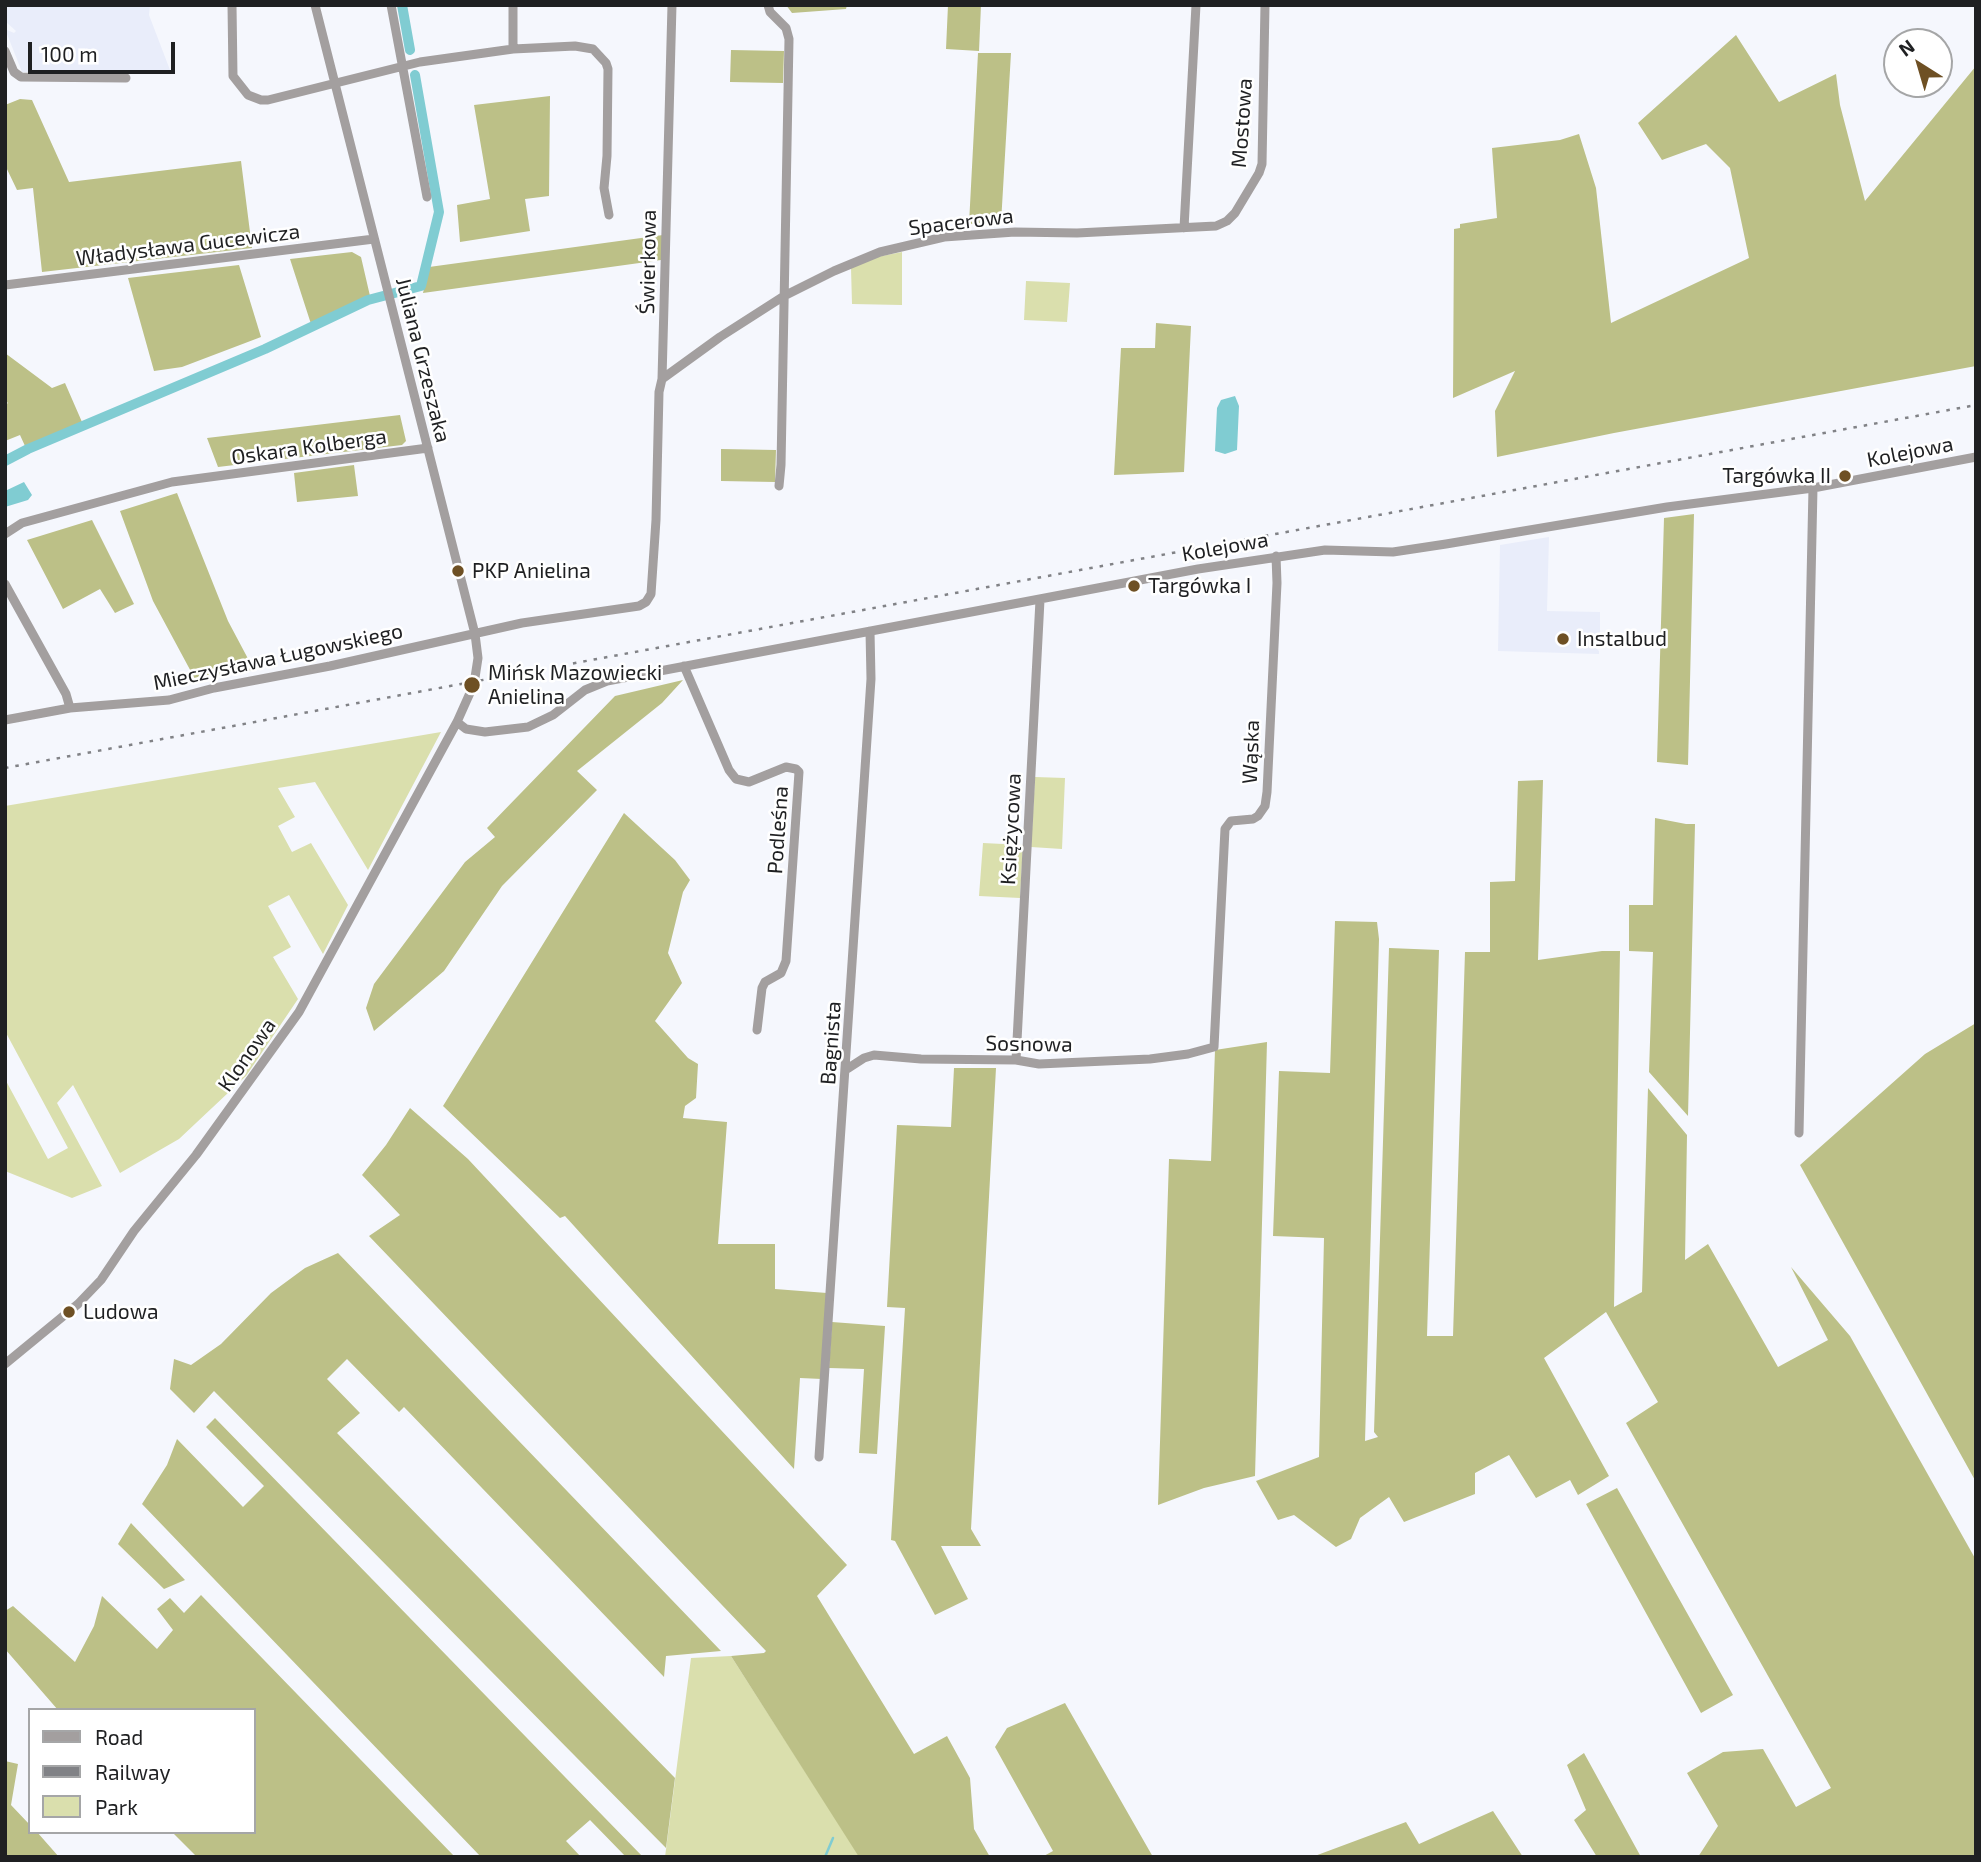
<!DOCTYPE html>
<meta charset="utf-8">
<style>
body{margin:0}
#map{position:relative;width:1981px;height:1862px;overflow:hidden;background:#f5f7fd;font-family:"Exo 2",sans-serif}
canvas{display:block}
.frame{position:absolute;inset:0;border:7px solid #1f2022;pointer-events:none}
.legend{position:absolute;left:28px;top:1708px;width:228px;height:126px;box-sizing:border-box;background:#fff;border:2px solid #a5a6a7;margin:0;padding:9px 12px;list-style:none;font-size:21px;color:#1f2022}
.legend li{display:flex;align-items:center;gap:14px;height:35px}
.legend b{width:35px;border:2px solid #a5a6a7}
.north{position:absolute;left:1883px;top:28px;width:70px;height:70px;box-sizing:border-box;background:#fff;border:2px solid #a5a6a7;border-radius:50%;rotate:323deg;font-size:19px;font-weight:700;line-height:28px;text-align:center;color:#1f2022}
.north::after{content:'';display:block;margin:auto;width:24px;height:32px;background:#6e5024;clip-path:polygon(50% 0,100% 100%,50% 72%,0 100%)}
.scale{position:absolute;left:28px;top:42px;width:147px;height:32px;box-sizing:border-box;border:4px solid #1f2022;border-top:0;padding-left:9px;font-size:21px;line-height:24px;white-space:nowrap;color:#1f2022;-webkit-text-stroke:5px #fff;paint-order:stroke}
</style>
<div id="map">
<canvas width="1981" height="1862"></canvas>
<div class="frame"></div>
<ul class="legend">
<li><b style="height:9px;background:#a39f9f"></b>Road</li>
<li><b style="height:9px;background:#818286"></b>Railway</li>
<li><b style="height:19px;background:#dadfad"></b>Park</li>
</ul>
<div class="north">N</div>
<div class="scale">100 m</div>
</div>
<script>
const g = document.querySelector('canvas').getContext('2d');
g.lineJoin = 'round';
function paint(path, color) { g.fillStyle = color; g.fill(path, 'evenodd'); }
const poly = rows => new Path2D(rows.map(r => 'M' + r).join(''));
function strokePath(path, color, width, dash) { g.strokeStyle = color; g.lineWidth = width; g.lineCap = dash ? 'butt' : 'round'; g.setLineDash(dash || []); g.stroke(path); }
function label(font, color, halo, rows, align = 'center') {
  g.font = font + ' "Exo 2",sans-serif'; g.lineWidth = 5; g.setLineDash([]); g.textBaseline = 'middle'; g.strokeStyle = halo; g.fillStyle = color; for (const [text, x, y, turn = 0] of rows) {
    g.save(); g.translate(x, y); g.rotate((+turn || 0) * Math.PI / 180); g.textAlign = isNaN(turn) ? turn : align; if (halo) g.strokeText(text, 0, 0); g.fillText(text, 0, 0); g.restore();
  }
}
paint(poly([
 [5,5,150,5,149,15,170,70,22,72,5,29,14,33,16,31,5,21],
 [1549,537,1547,611,1600,612,1600,635,1596,638,1596,648,1599,651,1599,654,1498,651,1500,545]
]), '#e9edfa');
paint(poly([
 [902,252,902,305,852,304,851,268,872,258],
 [1026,281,1070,283,1067,322,1024,320],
 [441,732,368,870,315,782,278,788,295,817,278,826,292,852,311,843,348,905,323,954,289,895,268,906,291,947,273,957,298,999,246,1076,179,1139,120,1173,73,1085,57,1103,102,1186,72,1198,5,1171,5,1079,48,1159,68,1148,5,1031,5,806],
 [1035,777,1065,778,1062,849,1031,847],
 [983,843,1023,845,1020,898,979,896],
 [731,1656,860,1857,665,1857,691,1658]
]), '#dadfad');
paint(poly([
 [786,5,847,5,846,9,792,13],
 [948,5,981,5,979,51,946,49],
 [1736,35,1779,102,1836,74,1840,105,1865,201,1976,66,1976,366,1614,433,1497,457,1495,411,1515,371,1453,398,1454,229,1460,228,1460,224,1497,218,1492,148,1560,140,1579,134,1596,188,1611,323,1749,258,1730,168,1706,144,1662,160,1638,123],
 [731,50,784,51,783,83,730,82],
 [978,53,1011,53,1001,223,969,224],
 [550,96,549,196,525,199,530,231,460,242,457,205,490,199,474,105],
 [20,99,32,100,69,182,241,161,252,248,42,272,33,188,17,190,5,165,5,105],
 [663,235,661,260,423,293,429,267],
 [352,252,361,257,370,296,311,324,290,259],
 [239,265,261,337,182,367,154,371,128,278],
 [1156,323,1191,326,1184,472,1114,475,1121,348,1155,348],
 [5,353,52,388,65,383,82,422,25,446,20,435,5,441,5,405,8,403,5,400],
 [400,415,406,441,402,445,218,467,207,438],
 [721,449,776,450,775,482,721,481],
 [354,465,358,496,297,502,294,473],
 [177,493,228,621,254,670,195,679,153,601,120,511],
 [1694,514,1688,765,1657,762,1664,518],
 [92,520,134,604,115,613,100,589,63,609,27,540],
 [683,680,662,703,577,771,597,790,502,886,444,971,374,1031,366,1008,374,984,465,862,495,837,487,828,615,696],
 [1543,780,1538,960,1602,951,1620,951,1614,1307,1642,1292,1648,1088,1687,1135,1685,1260,1708,1244,1778,1367,1828,1340,1791,1267,1850,1336,1976,1560,1976,1857,1698,1857,1718,1826,1687,1773,1723,1752,1763,1749,1796,1807,1831,1788,1626,1423,1658,1402,1606,1312,1544,1358,1609,1476,1578,1495,1570,1480,1536,1498,1509,1455,1475,1473,1475,1494,1404,1522,1389,1497,1360,1518,1351,1539,1336,1547,1294,1515,1278,1520,1256,1481,1319,1457,1324,1238,1273,1236,1279,1071,1330,1073,1335,921,1377,922,1379,939,1365,1441,1378,1437,1374,1432,1389,948,1439,950,1427,1336,1453,1336,1465,952,1490,952,1490,882,1515,881,1518,781],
 [624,813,675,860,690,880,683,892,668,953,682,983,655,1021,688,1058,698,1064,696,1098,685,1106,683,1118,727,1122,718,1244,775,1244,775,1289,827,1293,822,1379,800,1378,794,1469,565,1216,560,1218,443,1106],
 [1655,818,1686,824,1695,824,1688,1116,1649,1072,1653,952,1629,951,1629,905,1653,905],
 [1976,1023,1976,1482,1800,1165,1925,1054],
 [1267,1042,1255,1476,1204,1488,1158,1505,1169,1159,1211,1161,1215,1050],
 [954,1068,996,1068,971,1529,981,1546,941,1546,968,1599,935,1615,895,1541,891,1540,905,1308,887,1307,897,1125,951,1127],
 [410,1108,468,1159,847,1565,817,1596,914,1754,947,1736,970,1778,974,1829,990,1857,859,1857,731,1656,764,1653,766,1651,369,1236,400,1215,362,1175,386,1145],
 [338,1253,721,1651,666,1656,664,1677,404,1407,399,1412,347,1359,327,1379,360,1413,337,1433,675,1778,666,1848,214,1391,194,1413,170,1389,174,1359,191,1365,221,1344,271,1293,305,1268],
 [832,1322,885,1326,877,1454,859,1453,864,1369,829,1368],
 [215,1418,643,1857,626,1857,590,1820,566,1841,581,1857,481,1857,142,1504,167,1465,177,1439,243,1507,264,1486,206,1427],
 [1617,1488,1733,1695,1701,1713,1586,1504],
 [131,1523,185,1580,164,1589,120,1546,118,1544],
 [201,1595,455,1857,197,1857,172,1832,254,1832,254,1710,58,1710,5,1649,5,1611,13,1606,75,1662,94,1626,102,1596,157,1649,173,1630,157,1609,170,1598,184,1613],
 [1065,1703,1153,1857,1042,1857,1053,1851,995,1747,1007,1728],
 [1584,1753,1641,1857,1597,1857,1574,1820,1586,1810,1567,1765],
 [5,1761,18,1764,11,1805,30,1825,30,1832,37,1832,59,1857,5,1857],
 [1493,1811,1523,1857,1312,1857,1406,1822,1419,1844]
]), '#bcc087');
paint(poly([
 [1235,396,1239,406,1237,450,1225,454,1215,451,1217,408,1221,400],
 [24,482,32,495,28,500,5,507,5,491]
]), '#80ccd2');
strokePath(poly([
 [825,1857,833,1838]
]), '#80ccd2', 2.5);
strokePath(poly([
 [402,5,410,50],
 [5,461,28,449,265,349,368,300,421,286,439,212,415,75]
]), '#80ccd2', 10);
strokePath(poly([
 [232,5,233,76,248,95,261,100,268,100,420,62,513,49,575,46,593,49,606,63,608,69,607,156,604,188,609,215],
 [391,5,427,197],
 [513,5,513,49],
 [768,5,770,12,786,28,789,39,781,465,779,486],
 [5,51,14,72,21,77,126,78],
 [1184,228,1196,5],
 [5,285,374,239],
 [662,379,720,337,784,296,834,271,880,252,944,237,1015,232,1077,233,1216,226,1227,221,1235,213,1259,173,1262,164,1265,5],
 [5,534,22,523,172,482,428,448],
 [5,584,66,694,70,708],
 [684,666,729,770,736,779,749,782,786,767,796,769,799,772,786,961,781,973,765,982,762,988,757,1030],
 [5,720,70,708,169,700,214,688,330,666,522,623,639,606,646,602,651,594,656,520,659,392,662,379,672,5],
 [457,722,466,729,485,732,528,727,553,715,585,690,607,681,1198,569,1325,550,1393,552,1446,544,1667,507,1813,488,1976,457],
 [1016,1060,1040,600],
 [847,1069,864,1058,874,1055,921,1059,1016,1060,1039,1064,1150,1059,1188,1054,1214,1047,1225,829,1231,821,1253,819,1258,816,1265,806,1267,792,1277,583,1276,556],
 [1799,1133,1813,488],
 [5,1364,78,1304,101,1280,134,1231,196,1155,299,1012,457,722,474,684,478,658,475,634,315,5],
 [819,1457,871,679,870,631]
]), '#a39f9f', 9);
strokePath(poly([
 [5,768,1976,405]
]), '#818286', 2.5, [3.5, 7]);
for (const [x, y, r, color] of [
 [1845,476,7,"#6e5024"],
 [458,571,7,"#6e5024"],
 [1134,586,7,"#6e5024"],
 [1563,639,7,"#6e5024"],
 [472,685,9,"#6e5024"],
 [69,1312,7,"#6e5024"]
]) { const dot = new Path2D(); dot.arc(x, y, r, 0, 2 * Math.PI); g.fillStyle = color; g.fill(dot); strokePath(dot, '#fff', 2.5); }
label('21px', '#1f2022', '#fff', [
 ["Mostowa",1242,123,-86],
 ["Spacerowa",961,222,-7],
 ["Władysława Gucewicza",188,245,-7],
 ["Świerkowa",648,262,-89],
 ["Juliana Grzeszaka",423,360,76],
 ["Oskara Kolberga",309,447,-8],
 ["Kolejowa",1910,452,-11],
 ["Kolejowa",1225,547,-10],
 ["Mieczysława Ługowskiego",278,657,-12],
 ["Wąska",1251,752,-88],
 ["Księżycowa",1011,829,-87],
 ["Podleśna",778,830,-86],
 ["Bagnista",831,1043,-86],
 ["Sosnowa",1029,1044,1],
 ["Klonowa",247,1055,-55]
]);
label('21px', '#1f2022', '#fff', [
 ["Targówka II",1831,476,"right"],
 ["PKP Anielina",472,571],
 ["Targówka I",1148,586],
 ["Instalbud",1577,639],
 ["Mińsk Mazowiecki",488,673],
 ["Anielina",488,697],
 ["Ludowa",83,1312]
], 'left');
</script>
